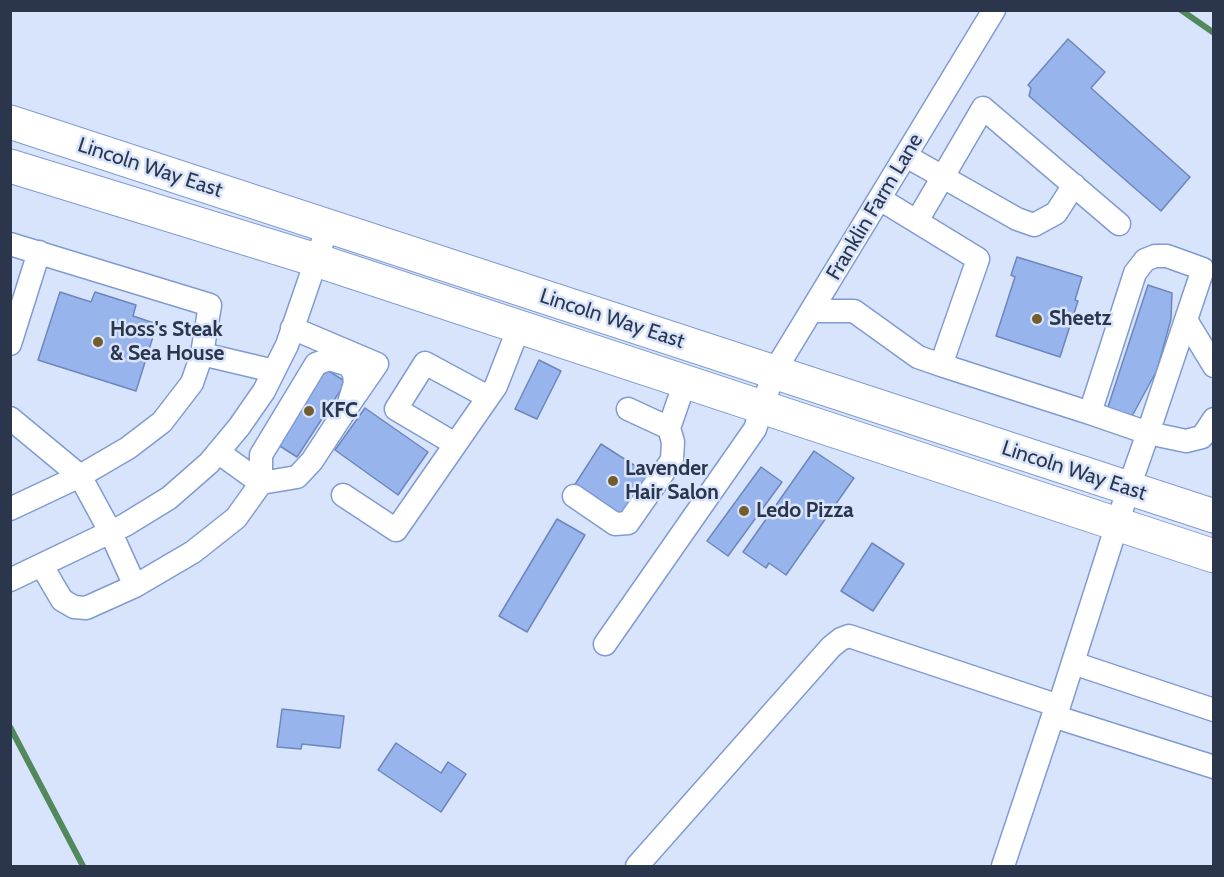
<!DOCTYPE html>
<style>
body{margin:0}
#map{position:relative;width:1224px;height:877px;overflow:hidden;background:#d8e4fc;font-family:Cabin,sans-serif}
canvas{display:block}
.frame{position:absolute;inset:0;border:12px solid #2b364d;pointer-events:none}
</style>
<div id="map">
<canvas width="1224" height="877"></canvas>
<div class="frame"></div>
</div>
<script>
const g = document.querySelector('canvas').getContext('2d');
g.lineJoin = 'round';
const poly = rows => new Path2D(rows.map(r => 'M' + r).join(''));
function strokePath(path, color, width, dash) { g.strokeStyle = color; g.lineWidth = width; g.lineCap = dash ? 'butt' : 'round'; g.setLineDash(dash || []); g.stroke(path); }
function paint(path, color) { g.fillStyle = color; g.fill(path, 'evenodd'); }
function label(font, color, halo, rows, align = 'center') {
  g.font = font + ' Cabin,sans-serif'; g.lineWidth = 5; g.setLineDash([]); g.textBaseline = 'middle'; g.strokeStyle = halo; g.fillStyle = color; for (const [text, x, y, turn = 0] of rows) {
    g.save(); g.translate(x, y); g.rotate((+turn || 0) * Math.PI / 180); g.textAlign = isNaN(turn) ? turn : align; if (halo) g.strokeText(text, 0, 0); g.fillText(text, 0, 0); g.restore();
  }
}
strokePath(poly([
 [1181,10,1214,33],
 [10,727,83,866]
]), '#52895c', 6);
const building = poly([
 [1068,39,1105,72,1091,88,1190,177,1161,211,1029,96,1031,88,1028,85,1068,39],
 [1017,257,1082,277,1075,300,1078,301,1060,357,996,336,1015,277,1011,275,1017,257],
 [1148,285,1172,293,1171,319,1157,370,1131,418,1107,410,1148,285],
 [60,292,91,302,95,292,136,305,133,316,157,324,136,391,38,360,60,292],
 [539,360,561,371,537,419,515,409,539,360],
 [321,366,346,382,297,457,272,441,321,366],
 [365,408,428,452,398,495,335,450,365,408],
 [601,444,651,476,625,517,574,486,601,444],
 [814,451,854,478,786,575,769,563,766,568,743,552,814,451],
 [761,467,782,482,728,556,707,541,761,467],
 [557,519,585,535,527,632,499,616,557,519],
 [872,543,904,564,873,611,841,591,872,543],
 [282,709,344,716,340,748,302,744,301,749,277,747,282,709],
 [396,743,441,773,448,762,466,774,441,812,378,770,396,743]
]);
paint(building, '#98b4ed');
strokePath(building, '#6c87bd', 1.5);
const minor = poly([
 [906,156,1017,219,1034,225,1056,213,1074,185],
 [880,199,978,259,941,365,1090,413],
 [917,221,983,108,1119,224],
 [10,244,210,305,202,354,192,383,162,422,128,448,80,476,10,509],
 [812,311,854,311,918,357,941,365],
 [1186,320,1214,366],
 [292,328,377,364,348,406,312,461,297,477,261,483,261,455,316,364,329,359,349,365,354,374,355,383,348,406],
 [10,344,39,252],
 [202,354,274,371],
 [628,409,669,428],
 [10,418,80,476,111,533,135,586],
 [455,444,396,409,425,363,488,397],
 [343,495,396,530,496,386,519,327],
 [574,496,615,524,628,523,672,460,673,442,669,428,685,382],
 [42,566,62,600,74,607,86,608,135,586,193,552,236,518,261,483,218,452],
 [10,580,125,525,169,498,209,463,239,427,264,391,287,345,328,226],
 [605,644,755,429,774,372,994,10],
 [1073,663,1214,710],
 [1059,706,1128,490,1148,433,1203,269,1167,256,1155,256,1145,260,1135,273,1090,413,1148,433,1186,441,1202,437,1214,419],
 [637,866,831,647,841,639,849,636,1059,706,1053,716,1214,767],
 [1003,866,1053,716]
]);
const highway = poly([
 [10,122,1214,516],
 [10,166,316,260,1214,556]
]);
strokePath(minor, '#809bd2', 25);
strokePath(highway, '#809bd2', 35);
strokePath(minor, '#fff', 22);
strokePath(highway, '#fff', 33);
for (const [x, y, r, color] of [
 [1037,319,6,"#745d2d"],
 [98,342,6,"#745d2d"],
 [309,411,6,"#745d2d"],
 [613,481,6,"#745d2d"],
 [744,511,6,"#745d2d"]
]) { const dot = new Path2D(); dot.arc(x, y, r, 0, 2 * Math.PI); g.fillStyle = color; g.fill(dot); strokePath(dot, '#d8e4fc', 2); }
label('21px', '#2b364d', '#d8e4fc', [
 ["Lincoln Way East",150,168,18],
 ["Franklin Farm Lane",875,207,-59],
 ["Lincoln Way East",612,319,18],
 ["Lincoln Way East",1074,471,18]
]);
label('bold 21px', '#2b364d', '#d8e4fc', [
 ["Sheetz",1049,319],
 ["Hoss's Steak",110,330],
 ["& Sea House",110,354],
 ["KFC",321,411],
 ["Lavender",625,469],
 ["Hair Salon",625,493],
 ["Ledo Pizza",756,511]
], 'left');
</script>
